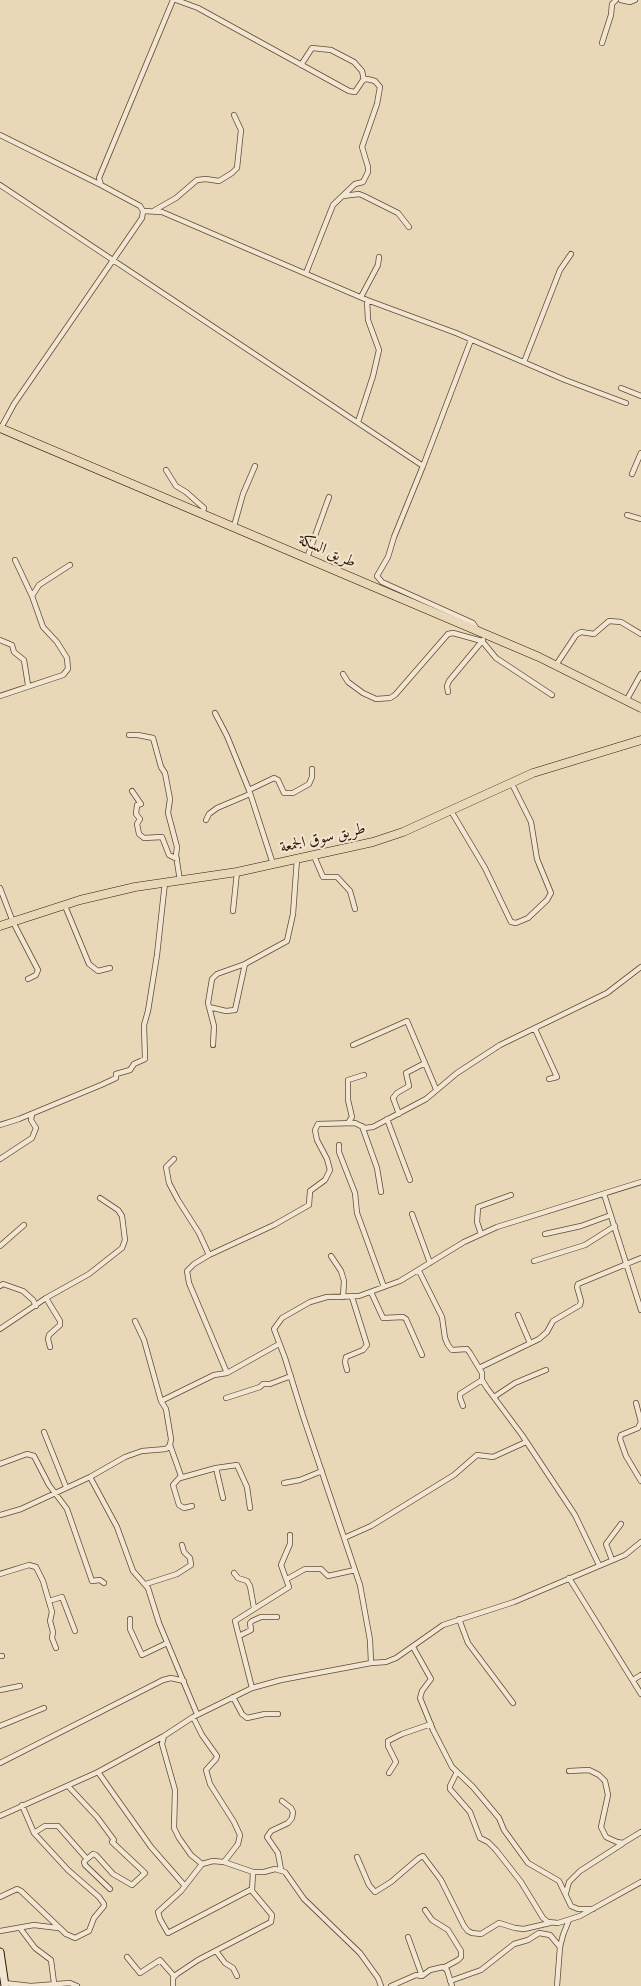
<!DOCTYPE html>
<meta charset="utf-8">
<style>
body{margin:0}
canvas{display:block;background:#e9d8b8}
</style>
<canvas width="641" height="1986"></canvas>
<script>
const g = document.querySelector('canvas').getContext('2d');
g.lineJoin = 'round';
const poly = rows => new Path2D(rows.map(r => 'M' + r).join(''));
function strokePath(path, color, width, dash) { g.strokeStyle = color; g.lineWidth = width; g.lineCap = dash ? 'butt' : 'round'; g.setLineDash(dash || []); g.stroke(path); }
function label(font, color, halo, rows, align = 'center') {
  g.font = font + ' "IM FELL Double Pica",Amiri,serif'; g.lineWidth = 4; g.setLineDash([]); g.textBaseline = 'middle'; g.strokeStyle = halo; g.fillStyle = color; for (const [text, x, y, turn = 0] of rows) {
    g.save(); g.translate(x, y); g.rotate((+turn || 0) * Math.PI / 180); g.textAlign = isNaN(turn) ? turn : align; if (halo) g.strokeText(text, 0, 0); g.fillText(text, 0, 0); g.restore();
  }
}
const street = poly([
 [176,0,198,8,349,91,355,92,363,80,367,79,375,81,380,87,377,104,362,147,368,167,368,172,363,182,355,184,333,205,306,273],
 [621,0,630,2,635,0],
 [602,43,611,15,612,4,616,0],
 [301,65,312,48,331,50,354,62,362,71,364,80],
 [0,135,99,184],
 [0,185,423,466,471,340],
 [343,196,359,194,364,196,398,213,409,227],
 [155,210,176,198,197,180,206,179,219,181,232,173,237,168,241,130,234,115],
 [143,211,162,212,367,300,456,333,565,380,626,403],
 [361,297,378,265,379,257],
 [524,362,560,270,571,254],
 [621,388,641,396],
 [358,422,373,376,379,350,368,320,367,300],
 [1,428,14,404,142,218,143,211,140,206,101,185,99,178,173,0],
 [423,466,394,537,388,557,377,576,382,582,473,623,478,631],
 [166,470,176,486,186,492,204,508,202,514],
 [632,474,641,453],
 [627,515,641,519],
 [234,526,243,494,255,466],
 [307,558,329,497],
 [15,560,32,596],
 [0,640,12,645,14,652,24,660,28,685],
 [556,665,576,635,581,632,594,634,609,621,621,622,641,634],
 [343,674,348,682,363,693,376,699,390,698,395,695,448,634,453,633,482,641,496,658,552,695],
 [448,692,447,686,449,681,483,640],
 [0,696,63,675,68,669,67,658,57,642,43,627,32,596,39,585,70,565],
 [626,701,641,674],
 [215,713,227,736,249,790,273,864],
 [129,735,138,735,153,738,161,767,165,773,170,799,168,813,177,847,176,855,180,881],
 [249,790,274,778,278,780,284,793,293,793,309,784,312,777,312,769],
 [132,791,141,804,137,805,136,814,140,819,137,824,139,834,144,838,162,837,169,855,177,859],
 [451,811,485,868,511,922,516,923,528,918,547,900,551,893,537,859,531,822,511,782],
 [206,820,209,814,217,808,250,794],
 [314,856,323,877,337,877,350,891,355,909],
 [0,888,13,922,38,970,36,975,28,979],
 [65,906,89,964,98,971,110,968],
 [233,911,237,872],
 [209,1007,226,1011,235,1010,245,964],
 [535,1029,557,1077,549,1079],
 [213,1045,214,1026,208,1003,212,979,217,974,245,964,287,941,293,914,297,859],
 [353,1045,407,1021,436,1089],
 [399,1114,393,1098,397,1093,409,1086,406,1073,425,1063],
 [387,1119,410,1180],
 [348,1123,352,1117,348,1100,348,1080,364,1075],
 [0,1125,19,1119,101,1085,116,1078,116,1074,130,1070,134,1064,145,1059,144,1025,148,1011,157,955,165,882],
 [362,1126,377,1168,381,1192],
 [339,1145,339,1152,355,1193,357,1213,384,1287],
 [0,1159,32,1138,36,1128,31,1120,32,1114],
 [174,1159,166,1167,169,1183,178,1200,199,1233,209,1255],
 [641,1182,497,1227,464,1242,400,1281,359,1296,327,1297,310,1302,282,1318,274,1329,285,1358,303,1416,360,1585,370,1640,371,1663,386,1662,396,1658,443,1625,514,1602,625,1555,641,1542],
 [604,1194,641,1310],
 [412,1214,430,1263],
 [481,1234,477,1222,478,1207,511,1195],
 [545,1234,581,1226,611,1215],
 [0,1246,24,1225],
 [331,1256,341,1271,344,1281,343,1297],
 [534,1261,585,1245,615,1226],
 [419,1271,442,1317,445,1338,448,1345,452,1350,467,1349,470,1353,482,1373,482,1380,487,1388,522,1435,575,1515,599,1565],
 [0,1286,3,1284,23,1291,33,1300,36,1306],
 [371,1292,383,1318,403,1317,406,1319,422,1355],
 [46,1298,60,1321,60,1325,49,1335,48,1339,50,1347],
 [518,1315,530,1343],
 [135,1321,144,1340,161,1401],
 [0,1329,46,1298,89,1274,122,1248,125,1240,122,1216,118,1210,100,1198],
 [479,1368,539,1339,547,1332,553,1321,580,1305,581,1301,577,1287,578,1284,641,1258],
 [347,1370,345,1362,346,1357,363,1350,367,1345,352,1297],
 [227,1373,189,1283,187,1271,194,1264,209,1255,274,1225,309,1205,310,1191,325,1180,330,1170,327,1159,317,1140,315,1130,318,1124,355,1123,365,1128,373,1127,426,1099,457,1073,500,1045,607,993,641,967],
 [494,1397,515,1383,546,1370],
 [226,1398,260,1387,263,1384,270,1384,291,1376],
 [636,1403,641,1422,638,1428,621,1435,620,1439,626,1456,641,1481],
 [463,1406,460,1398,460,1394,482,1380],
 [44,1432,66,1487],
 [170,1445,181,1476,173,1485,179,1505,184,1508,192,1506],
 [0,1464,27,1454,34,1456,49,1485,67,1509,92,1581,100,1580,104,1583],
 [216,1468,223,1498],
 [90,1477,117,1527,133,1571,148,1588,159,1623,197,1714],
 [180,1478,216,1468,237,1465,247,1487,250,1508],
 [284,1483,300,1480,322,1471],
 [0,1515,21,1509,90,1477,125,1457,142,1451,166,1449,170,1445,171,1439,166,1409,161,1401,214,1375,227,1373,279,1344],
 [344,1538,371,1526,454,1475,477,1455,493,1457,526,1442],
 [612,1560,606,1544,621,1524],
 [234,1573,238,1578,247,1581,250,1586,254,1608],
 [0,1574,29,1565,36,1567,43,1581,52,1612,50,1621,53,1632,52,1638,56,1648],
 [569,1578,641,1694],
 [287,1579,305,1569,321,1569,328,1576,355,1570],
 [146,1584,177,1574,191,1565,190,1558,184,1552,182,1545],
 [49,1601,62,1597,75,1631],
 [130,1619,130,1629,142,1655,167,1643],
 [459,1619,468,1643,513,1703],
 [239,1636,251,1630,250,1623,252,1621,261,1617,277,1617],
 [413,1647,431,1679,422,1691,420,1698,433,1730,452,1767,473,1787,499,1818,504,1830,528,1863,559,1881,571,1906,578,1909,593,1909],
 [0,1656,2,1656],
 [633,1680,641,1675],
 [252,1688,235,1621,289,1587,281,1565,290,1544,290,1535],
 [0,1690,20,1686],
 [233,1697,242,1714,247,1718,265,1714,278,1714],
 [193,1717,202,1735,217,1756,216,1759,206,1770,210,1784,234,1822,240,1835,238,1844,224,1862],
 [0,1726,44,1708],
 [164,1736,162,1744,175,1790,174,1828,179,1838,191,1855,202,1864,213,1861,224,1862,253,1872,264,1872,275,1869,285,1872,304,1899,360,1953,378,1978,381,1986],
 [0,1763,163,1680,171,1678,184,1681],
 [569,1771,589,1770,599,1775,605,1781,608,1795,601,1827,606,1837,617,1842,623,1843,641,1832],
 [98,1772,151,1847,185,1886],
 [457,1772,450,1786,450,1789,470,1812,480,1838,488,1842,496,1850,521,1882,543,1918,548,1922,558,1923,580,1916,641,1882],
 [389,1773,396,1762,388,1746,388,1741,402,1734,431,1724],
 [0,1816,98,1772,164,1736,193,1717,252,1688,281,1680,371,1663],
 [34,1833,45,1826,58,1826,87,1859,93,1854,96,1855,113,1874,132,1885,145,1873,112,1842,114,1840,97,1817,68,1786],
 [357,1857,369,1885,375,1892,391,1882,419,1858,423,1856,441,1880,464,1926,468,1931,472,1933,481,1934,499,1923,515,1928,524,1929,550,1923],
 [87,1859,84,1862,85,1865,110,1889],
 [202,1864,181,1891,158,1912,160,1919,168,1933,252,1889],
 [281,1870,278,1853,267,1837,271,1831,288,1823,292,1818,293,1812,291,1808,282,1801],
 [566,1893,569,1882,580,1871,622,1844],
 [0,1897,17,1889,21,1891,66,1934,75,1938,89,1931,94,1918,104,1906,104,1904,99,1897,68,1870,34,1833,22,1805],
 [425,1910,432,1920,448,1930,461,1951,461,1957,458,1960,445,1967],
 [20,1928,35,1948,51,1960,54,1983],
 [0,1931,34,1925,58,1928],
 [408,1937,422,1976],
 [216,1951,225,1963,233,1968,237,1976],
 [127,1957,140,1973,160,1960,174,1976],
 [450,1981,481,1970,514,1944,528,1940,539,1933,550,1935,560,1947],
 [4,1983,31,1986,70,1983,77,1986],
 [173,1986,173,1978,177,1974,198,1960,271,1922,272,1915,252,1891,253,1872],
 [391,1986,416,1975,422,1976,430,1970,443,1967,447,1970,452,1986],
 [557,1986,560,1947,563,1935,569,1920]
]);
const secondary = poly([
 [0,1952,5,1986]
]);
const primary = poly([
 [0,428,539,657,641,708],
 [0,926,80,900,135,887,237,872,373,842,403,832,533,773,641,740]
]);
strokePath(street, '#614a35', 6);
strokePath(secondary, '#341b09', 9);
strokePath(primary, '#341b09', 9);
strokePath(street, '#f1e6d1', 4.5);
strokePath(secondary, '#f1e6d1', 7);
strokePath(primary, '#e9d8b8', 8);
label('16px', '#341b09', '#f1e6d1', [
 ["طريق السكة",327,552,24],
 ["طريق سوق الجمعة",323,839,-13]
]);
</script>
